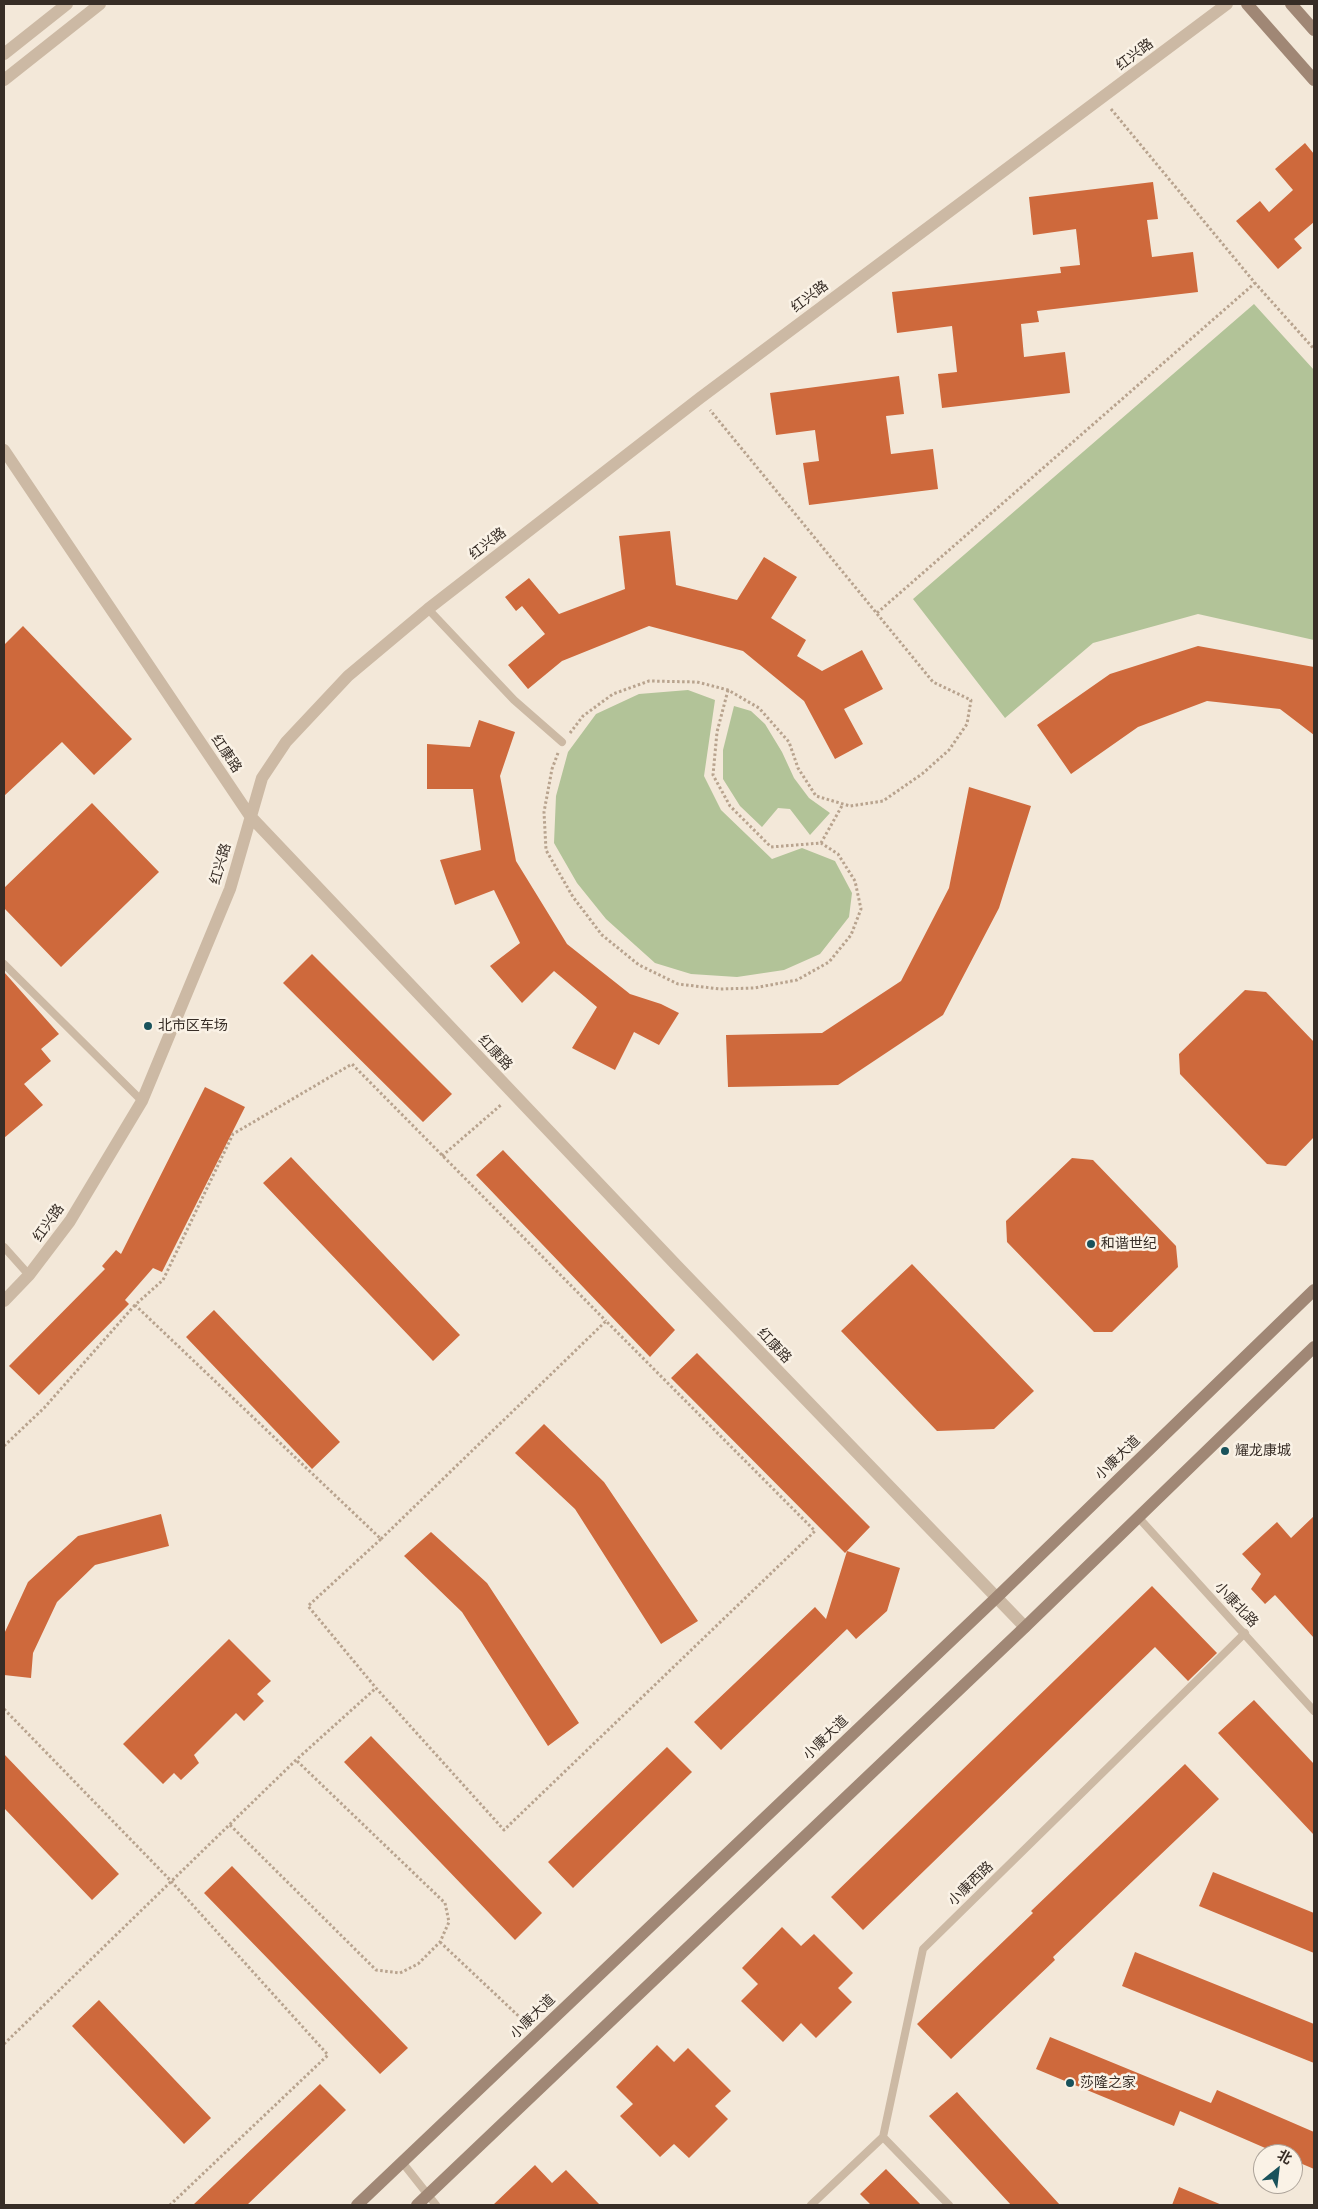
<!DOCTYPE html>
<meta charset="utf-8">
<style>
body{margin:0}
#map{position:relative;width:1318px;height:2209px;overflow:hidden;background:#f3e8d9;font-family:Helvetica,"Noto Sans SC",sans-serif}
canvas{display:block}
.frame{position:absolute;inset:0;border:5px solid #372d26;pointer-events:none}
.north{position:absolute;left:1253px;top:2144px;width:50px;height:50px;box-sizing:border-box;background:#faf2e6;border:1px solid #aca399;border-radius:50%;rotate:29deg;font-size:14px;font-weight:700;line-height:20px;text-align:center;color:#372d26}
.north::after{content:'';display:block;margin:auto;width:18px;height:22px;background:#19525b;clip-path:polygon(50% 0,100% 100%,50% 72%,0 100%)}
</style>
<div id="map">
<canvas width="1318" height="2209"></canvas>
<div class="frame"></div>
<div class="north">北</div>
</div>
<script>
const g = document.querySelector('canvas').getContext('2d');
g.lineJoin = 'round';
function paint(path, color) { g.fillStyle = color; g.fill(path, 'evenodd'); }
const poly = rows => new Path2D(rows.map(r => 'M' + r).join(''));
function strokePath(path, color, width, dash) { g.strokeStyle = color; g.lineWidth = width; g.lineCap = dash ? 'butt' : 'round'; g.setLineDash(dash || []); g.stroke(path); }
function label(font, color, halo, rows, align = 'center') {
  g.font = font + ' Helvetica,"Noto Sans SC",sans-serif'; g.lineWidth = 5; g.setLineDash([]); g.textBaseline = 'middle'; g.strokeStyle = halo; g.fillStyle = color; for (const [text, x, y, turn = 0] of rows) {
    g.save(); g.translate(x, y); g.rotate((+turn || 0) * Math.PI / 180); g.textAlign = isNaN(turn) ? turn : align; if (halo) g.strokeText(text, 0, 0); g.fillText(text, 0, 0); g.restore();
  }
}
paint(poly([
 [1254,304,1314,370,1314,640,1198,614,1093,643,1005,718,913,599],
 [688,690,715,700,704,776,721,810,772,859,802,848,835,861,852,893,849,917,820,954,784,970,737,977,691,974,655,963,606,919,577,883,554,843,556,796,568,752,596,714,639,694],
 [734,706,751,711,765,724,782,752,794,778,809,798,830,813,810,835,790,809,778,808,762,827,740,806,723,779,723,750]
]), '#b2c398');
paint(poly([
 [1305,143,1314,154,1314,222,1294,239,1302,248,1278,269,1236,221,1260,201,1269,212,1293,190,1275,169],
 [1153,182,1158,219,1147,220,1152,257,1193,252,1198,292,1037,311,1039,322,1021,324,1024,357,1065,352,1070,393,942,408,938,374,957,372,952,326,897,333,892,292,1061,273,1060,267,1080,265,1076,229,1033,235,1029,197],
 [899,376,904,414,886,416,891,454,933,449,938,489,809,505,803,463,819,461,815,430,776,435,770,393],
 [670,531,676,585,737,600,764,557,797,577,771,618,806,640,797,656,822,671,862,650,883,689,844,709,863,744,835,759,804,701,743,651,649,626,562,661,528,689,508,665,545,634,522,606,516,611,505,597,529,578,559,614,625,589,619,536],
 [23,626,132,739,94,775,62,742,4,796,4,645],
 [1198,646,1314,667,1314,735,1280,709,1207,701,1138,727,1071,774,1037,725,1110,674],
 [479,720,515,732,500,776,516,861,567,944,630,994,661,1004,679,1013,659,1045,634,1032,615,1070,572,1048,597,1007,554,971,522,1003,490,966,520,943,494,890,455,905,440,860,481,850,473,789,427,789,427,744,470,747],
 [969,787,1031,806,999,908,943,1015,838,1085,728,1087,726,1035,822,1033,901,981,949,888],
 [92,803,159,872,61,967,4,908,4,888],
 [312,954,452,1094,423,1122,283,983],
 [4,972,59,1034,41,1049,51,1061,24,1084,43,1105,4,1138],
 [1245,990,1266,992,1314,1042,1314,1137,1286,1166,1267,1164,1180,1074,1179,1054],
 [205,1087,245,1107,162,1272,153,1268,125,1300,129,1304,39,1395,9,1366,105,1269,102,1266,116,1250,121,1254],
 [503,1150,675,1330,650,1357,476,1175],
 [291,1157,460,1335,433,1361,263,1183],
 [1072,1158,1093,1160,1176,1246,1178,1267,1112,1332,1094,1332,1007,1242,1006,1221],
 [912,1264,1034,1391,994,1429,937,1431,841,1331],
 [214,1310,340,1442,312,1469,186,1337],
 [697,1353,870,1527,845,1553,671,1378],
 [544,1424,604,1482,698,1621,661,1644,575,1509,515,1453],
 [161,1514,169,1546,95,1565,57,1602,33,1653,31,1678,4,1675,4,1634,28,1582,78,1536],
 [1314,1516,1314,1638,1275,1595,1265,1604,1251,1589,1261,1574,1242,1554,1277,1522,1291,1538],
 [431,1532,487,1583,579,1723,548,1746,462,1612,404,1556],
 [847,1551,900,1568,887,1611,856,1639,847,1629,721,1750,694,1722,815,1607,826,1619],
 [1152,1586,1217,1653,1188,1681,1155,1647,863,1930,831,1897],
 [229,1639,271,1681,257,1694,264,1701,244,1721,236,1713,194,1755,199,1763,181,1780,174,1773,163,1784,123,1744],
 [1254,1700,1314,1764,1314,1835,1218,1733],
 [371,1736,542,1913,515,1940,344,1762],
 [667,1747,692,1772,573,1888,548,1862],
 [4,1754,119,1874,92,1900,4,1808],
 [1185,1764,1219,1799,1053,1957,1055,1960,951,2059,917,2024,1033,1913,1031,1911],
 [232,1866,408,2048,380,2074,204,1893],
 [1213,1872,1314,1913,1314,1953,1199,1906],
 [782,1927,801,1946,814,1934,853,1973,838,1988,852,2002,816,2038,801,2023,783,2042,741,2001,758,1984,742,1968],
 [1135,1952,1314,2024,1314,2063,1122,1986],
 [99,2000,211,2118,184,2144,72,2026],
 [1050,2037,1211,2103,1217,2090,1314,2132,1314,2169,1293,2160,1293,2154,1279,2154,1180,2111,1174,2126,1036,2069],
 [657,2045,674,2062,688,2048,731,2091,715,2106,728,2119,689,2158,674,2144,660,2157,620,2116,633,2104,616,2087],
 [320,2084,346,2110,247,2205,193,2205],
 [957,2092,1060,2205,1011,2205,929,2116],
 [535,2165,552,2183,566,2170,600,2205,493,2205],
 [886,2169,921,2205,871,2205,860,2194],
 [1179,2187,1222,2205,1172,2205]
]), '#ce693c');
strokePath(poly([
 [1111,109,1255,283,1314,349],
 [877,613,1255,283],
 [728,690,717,732,713,775,730,806,771,847,821,843,843,804],
 [570,733,583,716,613,694,649,681,697,682,728,690,759,708,789,742,798,768,816,796,850,806,883,801,922,774,949,750,967,724,971,700,933,682,710,410],
 [558,753,552,769,544,812,546,850,573,897,602,935,639,965,678,984,720,989,754,988,797,980,829,962,851,935,861,909,855,881,838,854,821,843],
 [442,1156,502,1104],
 [4,1446,44,1408,135,1305],
 [381,1539,606,1321,815,1531,504,1830,376,1688,308,1606,381,1539,135,1305,163,1280,233,1134,352,1064,606,1321],
 [4,1709,171,1881,328,2055,170,2205],
 [230,1825,376,1970,400,1973,418,1964,440,1942,449,1922,445,1903,296,1760],
 [440,1942,527,2024],
 [4,2044,296,1760,376,1688]
]), '#b8a38e', 3, [2.5, 2.5]);
strokePath(poly([
 [428,609,514,700,562,742],
 [4,964,142,1101],
 [4,1247,29,1275],
 [1138,1517,1314,1711],
 [883,2137,949,2205],
 [402,2162,436,2205],
 [811,2205,883,2137,923,1949,1245,1633]
]), '#ccb9a4', 8);
strokePath(poly([
 [4,450,250,816,678,1267,1025,1627],
 [4,1301,29,1275,70,1221,142,1101,230,889,262,778,286,742,348,676,428,609,700,398,1227,4]
]), '#ccb9a4', 12);
strokePath(poly([
 [4,54,67,4],
 [4,80,100,4]
]), '#ccb9a4', 12);
strokePath(poly([
 [1247,4,1314,80],
 [1291,4,1314,30],
 [357,2205,996,1598,1314,1290],
 [417,2205,1025,1627,1314,1347]
]), '#a08775', 12);
for (const [x, y, r, color] of [
 [148,1026,5,"#19525b"],
 [1091,1244,5,"#19525b"],
 [1225,1451,5,"#19525b"],
 [1070,2083,5,"#19525b"]
]) { const dot = new Path2D(); dot.arc(x, y, r, 0, 2 * Math.PI); g.fillStyle = color; g.fill(dot); strokePath(dot, '#faf2e6', 2); }
label('14px', '#372d26', '#faf2e6', [
 ["红兴路",1135,55,-37],
 ["红兴路",810,297,-37],
 ["红兴路",488,544,-38],
 ["红康路",226,754,56],
 ["红兴路",221,864,-74],
 ["红康路",495,1053,47],
 ["红兴路",49,1223,-55],
 ["红康路",774,1346,46],
 ["小康大道",1118,1458,-44],
 ["小康北路",1236,1605,47],
 ["小康大道",826,1738,-44],
 ["小康西路",971,1884,-44],
 ["小康大道",533,2017,-44]
]);
label('14px', '#372d26', '#faf2e6', [
 ["北市区车场",158,1026],
 ["和谐世纪",1101,1244],
 ["耀龙康城",1235,1451],
 ["莎隆之家",1080,2083]
], 'left');
</script>
